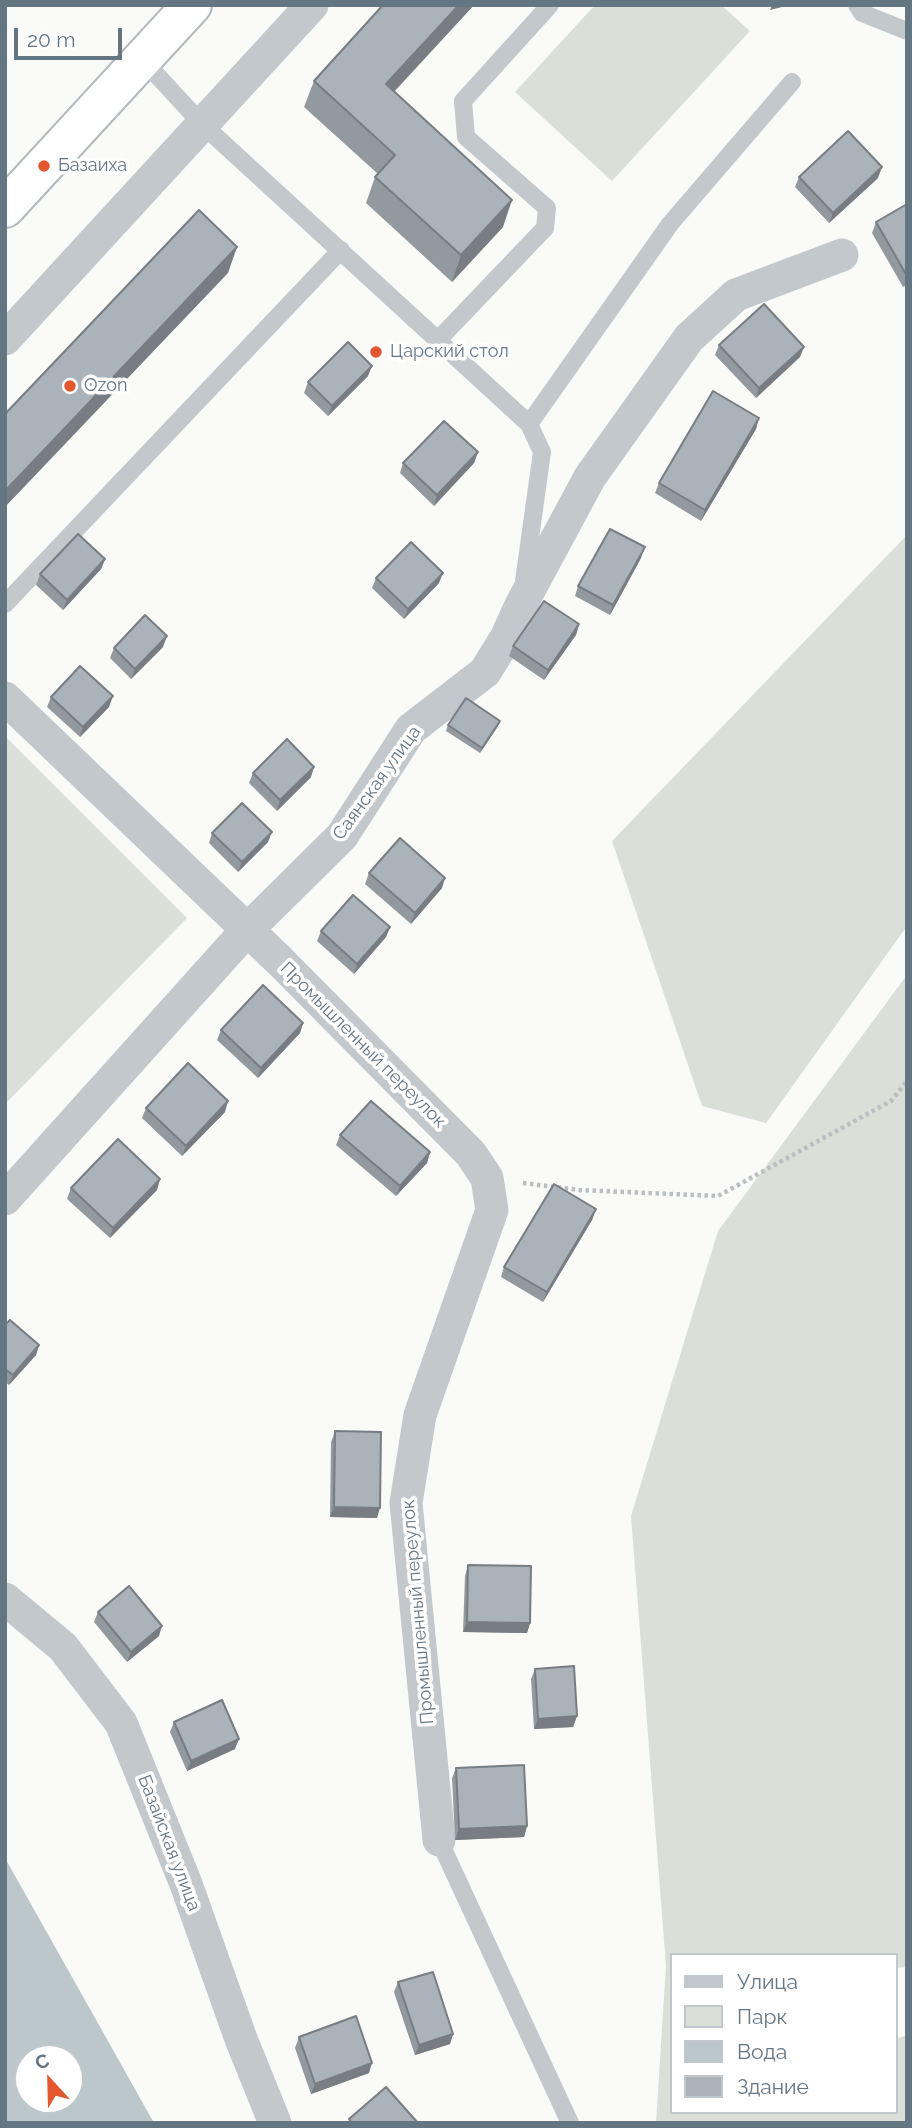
<!DOCTYPE html>
<meta charset="utf-8">
<style>
body{margin:0}
#map{position:relative;width:912px;height:2128px;overflow:hidden;background:#fafaf8;font-family:Raleway,sans-serif}
canvas{display:block}
.frame{position:absolute;inset:0;border:7px solid #657683;pointer-events:none}
.legend{position:absolute;left:670px;top:1953px;width:228px;height:161px;box-sizing:border-box;background:#fff;border:2px solid #c1c8cd;margin:0;padding:9px 12px;list-style:none;font-size:21px;color:#657683}
.legend li{display:flex;align-items:center;gap:14px;height:35px}
.legend b{width:35px;border:2px solid #c1c8cd}
.north{position:absolute;left:14px;top:2044px;width:70px;height:70px;box-sizing:border-box;background:#fff;border:2px solid #c1c8cd;border-radius:50%;rotate:338deg;font-size:19px;font-weight:700;line-height:28px;text-align:center;color:#657683}
.north::after{content:'';display:block;margin:auto;width:24px;height:32px;background:#e4572e;clip-path:polygon(50% 0,100% 100%,50% 72%,0 100%)}
.scale{position:absolute;left:14px;top:28px;width:108px;height:32px;box-sizing:border-box;border:4px solid #657683;border-top:0;padding-left:9px;font-size:21px;line-height:24px;white-space:nowrap;color:#657683;-webkit-text-stroke:5px #fff;paint-order:stroke}
</style>
<div id="map">
<canvas width="912" height="2128"></canvas>
<div class="frame"></div>
<ul class="legend">
<li><b style="height:9px;background:#c3c8cc"></b>Улица</li>
<li><b style="height:19px;background:#dadfd7"></b>Парк</li>
<li><b style="height:19px;background:#bbc7cb"></b>Вода</li>
<li><b style="height:19px;background:#aab3b9"></b>Здание</li>
</ul>
<div class="north">С</div>
<div class="scale">20 m</div>
</div>
<script>
const g = document.querySelector('canvas').getContext('2d');
g.lineJoin = 'round';
function paint(path, color) { g.fillStyle = color; g.fill(path, 'evenodd'); }
const poly = rows => new Path2D(rows.map(r => 'M' + r).join(''));
function strokePath(path, color, width, dash) { g.strokeStyle = color; g.lineWidth = width; g.lineCap = dash ? 'butt' : 'round'; g.setLineDash(dash || []); g.stroke(path); }
function label(font, color, halo, rows, align = 'center') {
  g.font = font + ' Raleway,sans-serif'; g.lineWidth = 7; g.setLineDash([]); g.textBaseline = 'middle'; g.strokeStyle = halo; g.fillStyle = color; for (const [text, x, y, turn = 0] of rows) {
    g.save(); g.translate(x, y); g.rotate((+turn || 0) * Math.PI / 180); g.textAlign = isNaN(turn) ? turn : align; if (halo) g.strokeText(text, 0, 0); g.fillText(text, 0, 0); g.restore();
  }
}
paint(poly([
 [595,5,721,5,750,31,612,181,515,92],
 [907,535,907,926,766,1123,702,1106,612,841],
 [5,736,187,918,5,1104],
 [907,975,907,1967,896,1968,896,1955,672,1955,672,2112,896,2112,896,2039,907,2035,907,2123,656,2123,666,1966,631,1516,718,1231]
]), '#dadfd7');
paint(poly([
 [5,1858,90,2009,154,2123,5,2123],
 [28,2058,70,2058,70,2100,28,2100]
]), '#bbc7cb');
const trunk = poly([
 [5,208,192,5]
]);
strokePath(trunk, '#b4b9bd', 42);
strokePath(poly([
 [523,1183,579,1190,718,1196,891,1101,907,1081]
]), '#bbbfc2', 4.5, [3.5, 3.5]);
strokePath(poly([
 [857,5,862,13,907,31],
 [142,59,202,124,529,424],
 [438,340,545,228,547,208,466,137,463,101,550,5],
 [524,581,542,452,529,424,670,224,792,82],
 [5,604,341,250],
 [439,1840,570,2123]
]), '#c3c8cc', 18);
strokePath(poly([
 [5,339,312,5],
 [5,698,280,961,471,1154,487,1178,492,1210,420,1415,406,1503,439,1840],
 [5,1199,246,931,342,836,411,729,485,672,506,638,521,605,590,477,689,338,736,295,842,255],
 [5,1599,63,1647,121,1723,186,1884,241,2039,275,2123]
]), '#c3c8cc', 33);
strokePath(trunk, '#fff', 38);
paint(poly([
 [474,5,394,92,503,227,452,282,366,203,375,177,378,174,304,107,314,81],
 [799,177,878,178,829,223,795,187],
 [907,204,907,285,903,287,872,233,876,222],
 [719,345,800,357,756,398,715,355],
 [368,376,328,416,304,393,308,382],
 [756,429,701,521,655,493,659,483],
 [478,452,474,463,434,506,400,473,403,463],
 [641,558,610,615,575,596,578,586],
 [105,559,101,569,63,610,36,585,40,574],
 [376,578,439,583,404,619,372,588],
 [579,624,576,635,544,680,509,656,513,646],
 [163,647,131,679,110,658,114,648],
 [51,697,109,707,80,737,47,707],
 [448,725,498,726,480,753,446,731],
 [253,773,311,777,277,811,249,783],
 [212,833,268,842,238,872,209,843],
 [369,873,442,888,411,924,365,884],
 [390,927,386,937,354,974,317,941,321,931],
 [303,1023,300,1033,258,1078,217,1040,221,1030],
 [146,1108,225,1112,182,1156,142,1118],
 [340,1135,430,1152,427,1163,396,1196,336,1145],
 [160,1179,157,1190,110,1238,67,1199,71,1188],
 [596,1209,592,1220,543,1302,501,1277,504,1267],
 [5,1325,39,1345,36,1355,9,1385,5,1382],
 [335,1431,377,1518,330,1517,331,1442],
 [468,1565,530,1623,527,1633,463,1632,465,1576],
 [98,1612,159,1636,127,1662,94,1622],
 [535,1669,577,1716,573,1727,534,1729,531,1679],
 [174,1722,235,1749,187,1771,170,1732],
 [456,1768,527,1826,524,1837,455,1840,452,1778],
 [398,1982,453,2034,450,2044,415,2055,394,1992],
 [299,2037,369,2073,311,2094,295,2048]
]), '#929a9f');
paint(poly([
 [459,5,474,5,376,111,386,84],
 [772,5,790,5,770,10],
 [882,167,878,178,829,223,833,213],
 [512,200,503,227,452,282,461,255],
 [237,247,228,273,5,507,5,491],
 [804,347,800,357,756,398,759,388],
 [372,366,368,376,328,416,332,406],
 [759,418,756,429,701,521,705,510],
 [478,452,474,463,434,506,437,495],
 [645,547,641,558,610,615,613,605],
 [105,559,101,569,63,610,67,600],
 [443,573,439,583,404,619,408,609],
 [579,624,576,635,544,680,548,670],
 [167,636,163,647,131,679,135,669],
 [113,696,109,707,80,737,83,727],
 [500,721,498,726,480,753,482,748],
 [314,767,311,777,277,811,280,800],
 [272,832,268,842,238,872,242,862],
 [445,878,442,888,411,924,415,913],
 [390,927,386,937,354,974,357,964],
 [303,1023,300,1033,258,1078,261,1068],
 [228,1101,225,1112,182,1156,186,1146],
 [430,1152,427,1163,396,1196,400,1186],
 [160,1179,157,1190,110,1238,113,1228],
 [596,1209,592,1220,543,1302,547,1292],
 [39,1345,36,1355,9,1385,13,1375],
 [334,1507,380,1508,377,1518,330,1517],
 [467,1622,530,1623,527,1633,463,1632],
 [162,1626,159,1636,127,1662,131,1652],
 [577,1716,573,1727,534,1729,538,1719],
 [239,1739,235,1749,187,1771,191,1761],
 [527,1826,524,1837,455,1840,459,1829],
 [453,2034,450,2044,415,2055,419,2045],
 [372,2063,369,2073,311,2094,315,2084]
]), '#777d82');
const building = poly([
 [383,5,459,5,386,84,512,200,461,255,375,177,395,155,314,81,383,5],
 [848,131,882,167,833,213,799,177,848,131],
 [907,204,907,276,876,222,907,204],
 [199,210,237,247,5,491,5,414,199,210],
 [764,304,804,347,759,388,719,345,764,304],
 [348,342,372,366,332,406,308,382,348,342],
 [713,391,759,418,705,510,659,483,713,391],
 [444,421,478,452,437,495,403,463,444,421],
 [610,529,645,547,613,605,578,586,610,529],
 [78,534,105,559,67,600,40,574,78,534],
 [411,542,443,573,408,609,376,578,411,542],
 [544,601,579,624,548,670,513,646,544,601],
 [145,615,167,636,135,669,114,648,145,615],
 [80,666,113,696,83,727,51,697,80,666],
 [466,698,500,721,482,748,448,725,466,698],
 [287,739,314,767,280,800,253,773,287,739],
 [242,803,272,832,242,862,212,833,242,803],
 [400,838,445,878,415,913,369,873,400,838],
 [353,895,390,927,357,964,321,931,353,895],
 [263,985,303,1023,261,1068,221,1030,263,985],
 [188,1063,228,1101,186,1146,146,1108,188,1063],
 [371,1101,430,1152,400,1186,340,1135,371,1101],
 [118,1139,160,1179,113,1228,71,1188,118,1139],
 [554,1184,596,1209,547,1292,504,1267,554,1184],
 [10,1320,39,1345,13,1375,5,1369,5,1325,10,1320],
 [335,1431,381,1432,380,1508,334,1507,335,1431],
 [468,1565,531,1566,530,1623,467,1622,468,1565],
 [129,1586,162,1626,131,1652,98,1612,129,1586],
 [574,1666,577,1716,538,1719,535,1669,574,1666],
 [222,1700,239,1739,191,1761,174,1722,222,1700],
 [524,1765,527,1826,459,1829,456,1768,524,1765],
 [433,1972,453,2034,419,2045,398,1982,433,1972],
 [356,2016,372,2063,315,2084,299,2037,356,2016],
 [386,2087,418,2123,352,2123,349,2119,386,2087]
]);
paint(building, '#aab3b9');
strokePath(building, '#777d82', 2);
for (const [x, y, r, color] of [
 [44,166,7,"#e4572e"],
 [376,352,7,"#e4572e"],
 [70,386,7,"#e4572e"]
]) { const dot = new Path2D(); dot.arc(x, y, r, 0, 2 * Math.PI); g.fillStyle = color; g.fill(dot); strokePath(dot, '#fff', 2.5); }
label('18px', '#657683', '#fff', [
 ["Базаиха",58,166],
 ["Царский стол",390,352],
 ["Ozon",84,386]
], 'left');
label('18px', '#657683', '#fff', [
 ["Саянская улица",377,783,-54],
 ["Промышленный переулок",363,1045,45],
 ["Промышленный переулок",418,1612,-95],
 ["Базайская улица",169,1843,69]
]);
</script>
